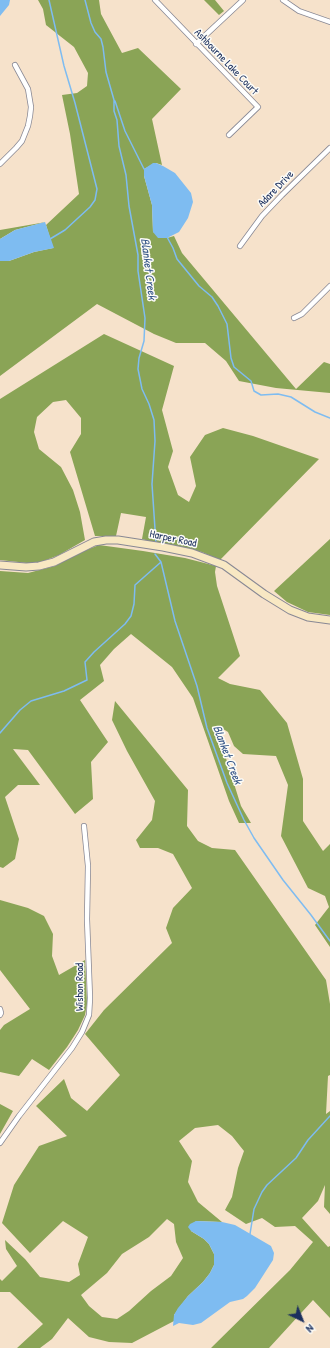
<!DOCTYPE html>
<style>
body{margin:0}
#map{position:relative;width:330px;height:1348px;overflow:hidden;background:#f6e2cb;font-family:"Patrick Hand",sans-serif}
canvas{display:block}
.north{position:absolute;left:282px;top:1300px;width:40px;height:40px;-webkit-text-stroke:3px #fdfcf7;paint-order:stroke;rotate:137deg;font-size:11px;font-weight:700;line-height:16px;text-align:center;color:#1b2f5e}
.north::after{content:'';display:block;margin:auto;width:14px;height:18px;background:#1b2f5e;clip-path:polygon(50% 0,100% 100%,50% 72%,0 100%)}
</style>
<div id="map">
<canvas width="330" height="1348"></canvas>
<div class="north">N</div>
</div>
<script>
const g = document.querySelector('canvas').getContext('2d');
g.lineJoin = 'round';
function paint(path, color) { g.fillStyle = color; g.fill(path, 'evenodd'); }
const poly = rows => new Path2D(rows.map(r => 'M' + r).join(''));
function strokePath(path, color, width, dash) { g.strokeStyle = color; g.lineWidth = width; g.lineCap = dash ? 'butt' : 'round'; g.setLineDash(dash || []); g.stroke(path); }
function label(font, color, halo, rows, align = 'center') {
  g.font = font + ' "Patrick Hand",sans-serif'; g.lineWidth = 3; g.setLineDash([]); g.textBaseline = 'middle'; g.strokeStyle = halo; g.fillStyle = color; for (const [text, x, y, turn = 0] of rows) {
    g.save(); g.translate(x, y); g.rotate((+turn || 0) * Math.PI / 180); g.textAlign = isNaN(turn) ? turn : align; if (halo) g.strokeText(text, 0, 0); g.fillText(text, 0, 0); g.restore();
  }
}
paint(poly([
 [38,0,99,0,101,14,122,53,138,48,181,89,152,119,162,165,156,163,144,169,144,176,152,205,153,232,167,238,174,236,182,253,296,389,324,362,330,364,330,393,276,388,239,381,226,361,205,343,176,343,154,334,97,304,0,376,0,261,9,261,34,252,53,248,46,225,79,194,70,134,62,95,77,93,87,86,88,73,74,47,46,25,43,9],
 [204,0,215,0,224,11,219,15],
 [46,222,15,230,0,239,0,230],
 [104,334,174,366,162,410,173,451,168,467,178,495,189,502,196,486,190,457,205,435,223,428,253,436,319,459,220,560,202,552,163,545,142,539,146,517,121,513,116,536,95,536,70,452,81,434,81,418,66,400,53,402,37,417,34,432,39,449,61,467,73,490,80,512,85,540,59,555,36,564,0,560,0,399],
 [330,539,330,615,308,612,287,602,274,591],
 [99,545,143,551,185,558,216,566,215,572,217,586,240,656,218,678,230,684,260,690,287,723,303,779,303,821,323,851,330,844,330,947,315,925,329,907,325,896,308,888,281,836,288,785,276,756,243,754,234,746,228,732,220,727,220,739,241,806,251,823,239,823,229,801,193,698,172,667,131,634,114,649,100,665,104,681,80,700,108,742,91,762,93,799,75,814,28,750,13,749,40,785,18,785,5,797,19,839,15,859,3,868,0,867,0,571,28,573,55,566,79,553],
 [115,701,188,790,187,826,198,841,212,848,235,850,326,980,330,1004,330,1075,328,1076,326,1114,330,1111,330,1214,324,1207,325,1185,318,1201,302,1218,328,1247,330,1246,330,1318,313,1300,269,1348,211,1348,290,1270,313,1242,295,1226,275,1227,262,1218,246,1224,225,1210,232,1197,238,1168,244,1151,232,1136,218,1125,195,1128,179,1141,192,1161,188,1182,198,1202,222,1222,196,1221,191,1231,204,1239,209,1244,214,1254,214,1265,210,1273,203,1282,188,1296,174,1315,174,1321,132,1343,109,1342,89,1337,68,1318,52,1339,40,1348,17,1348,43,1324,10,1292,0,1292,0,1279,2,1281,17,1266,6,1249,5,1240,25,1259,40,1277,69,1282,80,1275,78,1264,88,1237,63,1221,30,1253,2,1223,14,1185,39,1146,67,1136,36,1106,64,1079,71,1098,87,1111,120,1075,85,1034,104,1010,172,943,166,928,173,908,192,888,173,854,158,848,140,848,136,840,152,820,155,801,127,751,112,720],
 [167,1219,174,1224,176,1242,183,1258,171,1276,151,1291,129,1311,117,1319,102,1317,89,1306,81,1295,107,1273,122,1254,149,1237],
 [0,900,28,908,44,916,53,934,52,956,59,975,85,960,87,1004,85,1015,78,1030,67,1047,49,1070,32,1059,19,1076,0,1072,0,1030,4,1025,30,1009,0,970],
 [0,1104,13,1111,0,1134]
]), '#8aa456');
paint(poly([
 [0,0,10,0,9,5,0,16],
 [153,163,156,163,163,166,175,173,191,193,193,202,188,218,179,232,167,238,158,238,153,232,152,205,144,176,144,169],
 [45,222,54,248,34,252,9,261,0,261,0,239,15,230],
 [196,1221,222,1222,235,1225,271,1246,274,1253,273,1260,255,1288,247,1296,243,1299,230,1302,201,1323,193,1325,179,1323,173,1326,174,1315,178,1308,188,1296,203,1282,210,1273,214,1265,214,1254,209,1244,204,1239,191,1231,188,1227,190,1224]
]), '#7ebcf1');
strokePath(poly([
 [49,0,64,66,75,103,97,189,95,200,90,207,65,230,50,239],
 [85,0,91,23,95,32,101,39,103,47,106,72,114,100,114,111,117,120,119,146,126,175,129,206,138,255,138,271,145,318,144,341,139,358,138,369,142,389,149,404,154,420,155,441,152,484,156,544],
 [115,101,125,131,144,169],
 [167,237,173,248,177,259,199,286,212,297,218,306,227,324,231,358,234,367,251,381,254,391,261,395,278,394,291,397,315,412,330,418],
 [155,554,161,562,175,621,197,686,207,728,227,783,244,820,254,838,283,880,311,915,330,941],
 [0,733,20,710,31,701,64,691,87,680,85,662,94,652,125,624,131,616,134,604,135,585,161,562],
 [250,1234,254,1209,262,1192,267,1185,296,1158,308,1140,330,1116]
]), '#7ebcf1', 1.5);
const street = poly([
 [155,0,258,107,229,135],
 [283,0,299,11,330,22],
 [196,44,243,0],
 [0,164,16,148,22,141,28,126,30,116,31,107,28,89,15,65],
 [240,246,262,216,282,195,330,148],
 [294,318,302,314,330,286],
 [0,1009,1,1013,0,1015],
 [0,1143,19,1116,72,1048,82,1032,89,1015,90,998,87,919,88,866,84,826]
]);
const secondary = poly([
 [0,565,26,567,39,566,54,562,94,542,106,540,118,540,163,547,192,553,224,565,264,594,290,610,308,617,330,620]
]);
strokePath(street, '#888894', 6);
strokePath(secondary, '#888894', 9);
strokePath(street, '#fff', 4.5);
strokePath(secondary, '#f8e8c3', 7);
label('11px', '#1b2f5e', '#fdfcf7', [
 ["Ashbourne Lake Court",226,62,46],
 ["Adare Drive",276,189,-46],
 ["Harper Road",173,539,12],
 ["Wishon Road",80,987,-90]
]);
label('italic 12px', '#39598a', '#fdfcf7', [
 ["Blanket Creek",148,269,83],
 ["Blanket Creek",227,755,69]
]);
</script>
